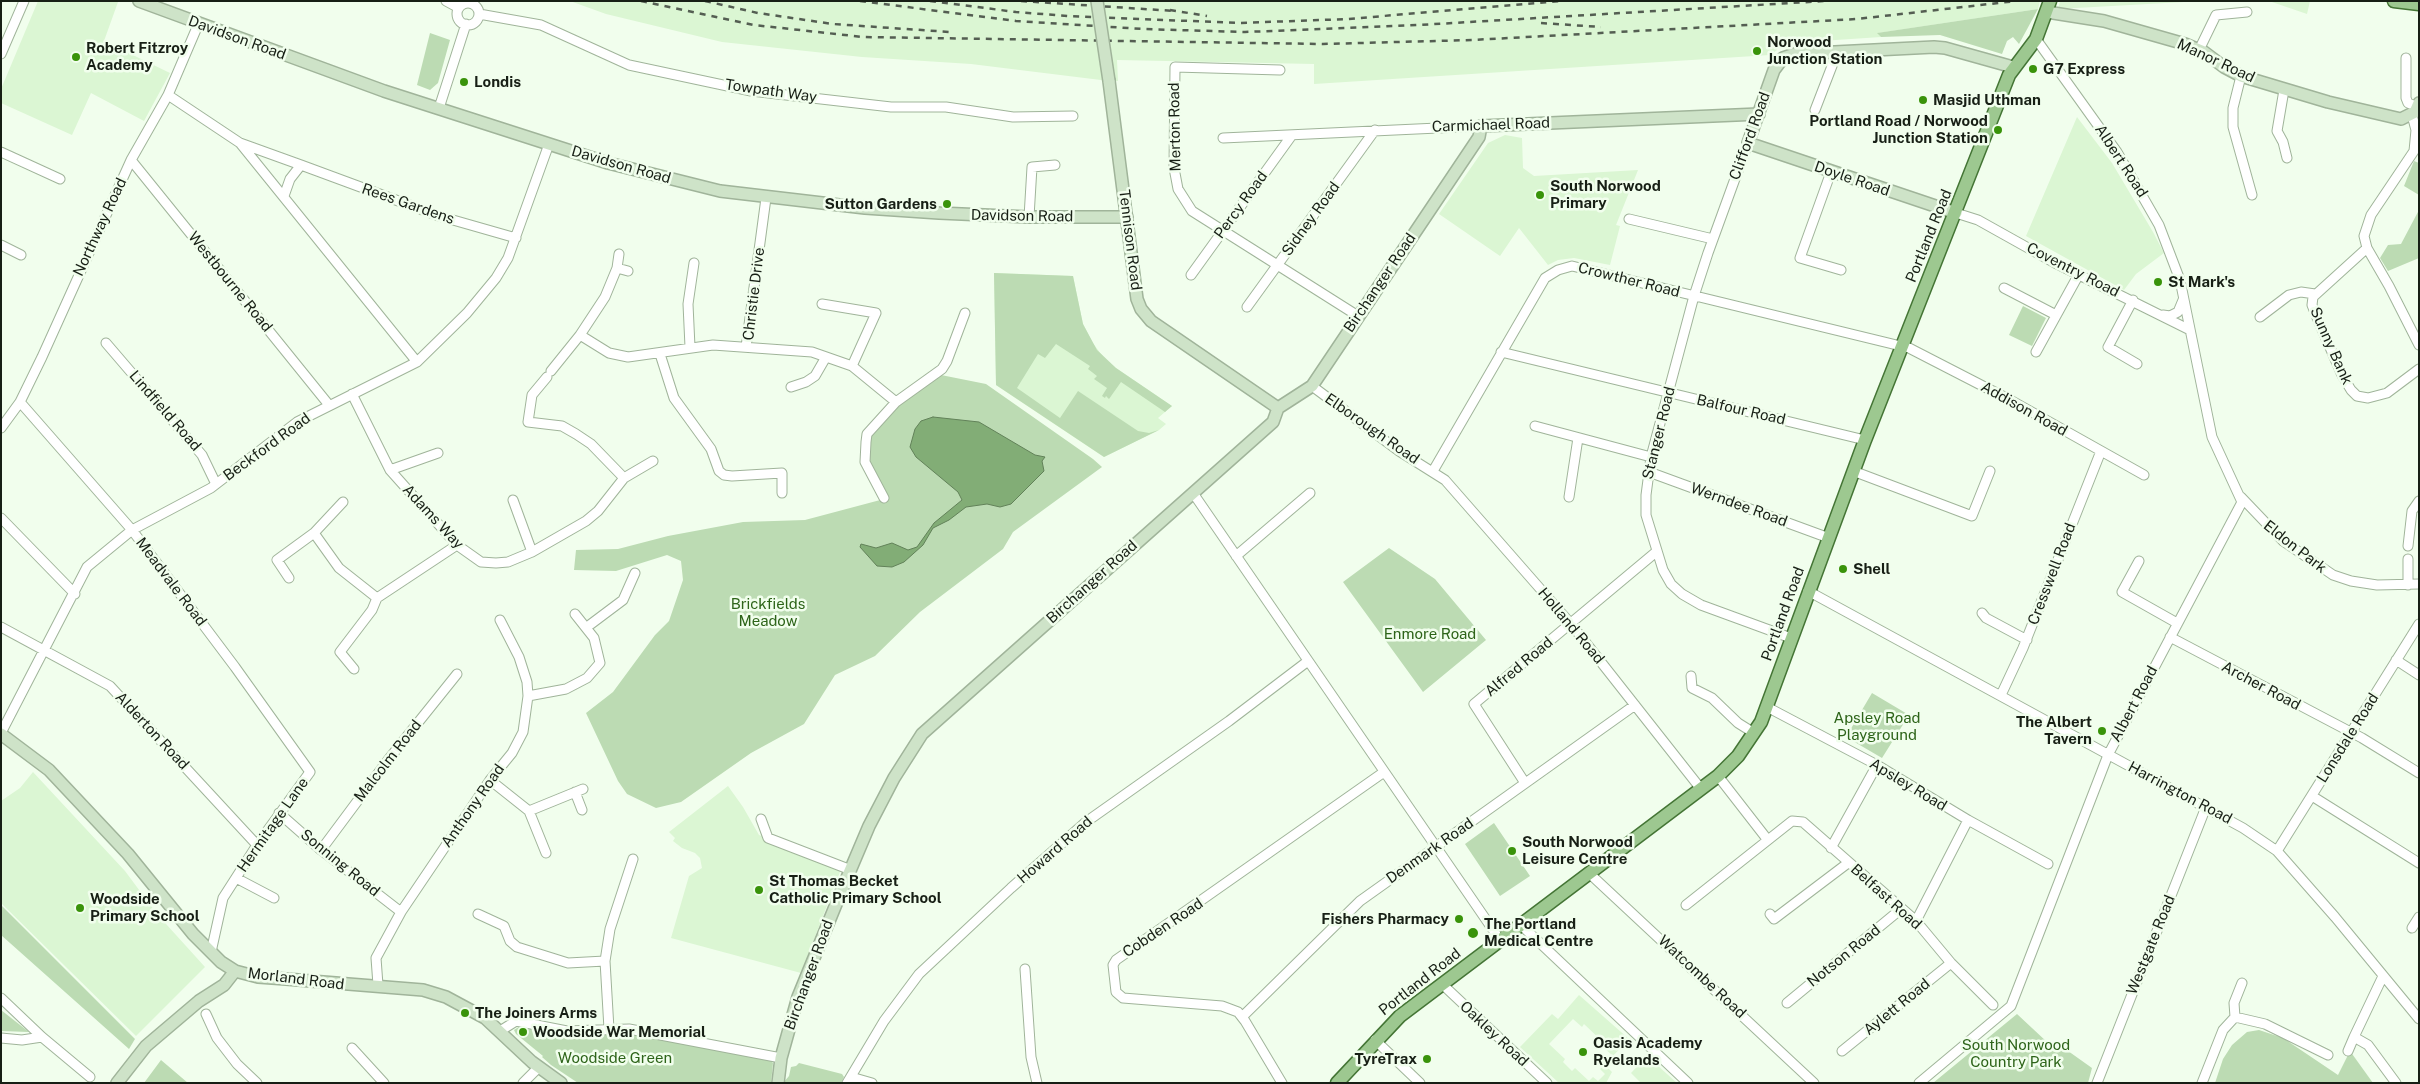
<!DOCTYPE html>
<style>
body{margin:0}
#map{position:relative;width:2420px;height:1084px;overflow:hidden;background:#f1feed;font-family:"Public Sans",sans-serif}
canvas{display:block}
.frame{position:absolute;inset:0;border:2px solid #171f15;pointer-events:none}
</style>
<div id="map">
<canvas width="2420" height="1084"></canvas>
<div class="frame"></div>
</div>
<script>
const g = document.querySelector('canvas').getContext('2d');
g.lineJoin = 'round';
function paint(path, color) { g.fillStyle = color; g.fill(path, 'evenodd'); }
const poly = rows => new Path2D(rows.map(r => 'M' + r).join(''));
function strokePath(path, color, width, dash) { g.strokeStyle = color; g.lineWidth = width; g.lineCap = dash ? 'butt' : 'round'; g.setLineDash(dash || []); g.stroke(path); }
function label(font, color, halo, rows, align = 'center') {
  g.font = font + ' "Public Sans",sans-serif'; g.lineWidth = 5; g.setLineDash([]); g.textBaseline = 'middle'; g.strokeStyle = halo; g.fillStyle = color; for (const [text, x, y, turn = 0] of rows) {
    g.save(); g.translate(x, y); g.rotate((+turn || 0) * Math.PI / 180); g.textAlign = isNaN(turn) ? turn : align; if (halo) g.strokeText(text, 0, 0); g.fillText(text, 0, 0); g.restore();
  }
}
paint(poly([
 [38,1,118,2,104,41,170,73,144,121,91,93,72,135,1,103,1,89],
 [570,1,2040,1,2038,9,1878,33,1881,37,1776,44,1777,50,1770,55,1314,84,1314,64,1117,60,1118,81,1109,81,971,64,862,57,722,42,606,14],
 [2060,1,2202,1,2058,9],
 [2269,1,2310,1,2307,14],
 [2077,117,2112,163,2153,232,2164,253,2136,274,2124,290,2026,236],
 [1505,135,1522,138,1523,168,1534,176,1638,170,1616,225,1620,226,1610,265,1574,258,1558,260,1548,265,1519,228,1500,256,1439,214,1488,143],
 [994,273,1073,276,1083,324,1092,342,1104,358,1116,368,1172,406,1158,418,1166,424,1159,430,1104,457,996,385],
 [33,772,125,871,157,914,205,967,136,1036,1,903,1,801,20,788],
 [728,786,743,807,759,835,838,867,840,872,801,973,671,938,689,876,702,868,700,858,695,853,682,848,673,841,675,838,669,832],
 [1579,995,1629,1039,1613,1056,1604,1048,1606,1045,1584,1024,1582,1027,1573,1019,1549,1044,1565,1059,1563,1062,1572,1071,1575,1068,1589,1081,1593,1077,1598,1081,1605,1074,1600,1069,1605,1065,1612,1072,1606,1083,1559,1083,1520,1047,1552,1014,1558,1019],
 [1647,1056,1677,1083,1641,1083,1631,1073]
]), '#dbf6d3');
paint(poly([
 [2038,9,2019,44,2013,37,2007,41,2002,54,1940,35,1881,37,1877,33],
 [430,33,450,40,438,83,430,90,417,85],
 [2414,161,2419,163,2419,195,2404,186],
 [2419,210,2419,258,2388,271,2380,258,2388,245,2401,244],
 [994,273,1073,276,1083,324,1097,350,1116,368,1172,406,1165,412,1121,382,1109,399,1106,396,1105,398,1102,396,1107,388,1094,379,1097,376,1088,369,1090,366,1056,344,1045,358,1038,354,1017,388,1060,418,1078,391,1138,431,1149,433,1159,430,1104,457,996,385],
 [2023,306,2046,318,2032,346,2009,335],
 [941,375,986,384,1093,459,1102,467,1013,532,1003,549,920,612,875,656,835,675,804,724,751,753,681,802,656,808,627,794,618,781,586,713,613,692,655,635,669,621,683,580,681,561,667,555,616,571,574,570,576,550,618,549,668,536,743,522,805,520,884,499,867,461,863,432],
 [1389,548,1435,579,1486,640,1423,692,1343,582],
 [1872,693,1909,715,1882,758,1846,737],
 [1494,823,1530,876,1500,896,1465,844],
 [1,905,135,1039,129,1049,1,935],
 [1,1010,29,1032,1,1031],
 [2017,1014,2047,1042,2053,1043,2054,1041,2092,1068,2088,1083,1933,1083],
 [520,1026,559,1034,627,1034,770,1059,773,1063,771,1083,578,1083,551,1065,542,1057,543,1056,516,1034,514,1030],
 [2259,1030,2283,1038,2338,1075,2350,1051,2373,1083,2215,1083,2223,1059,2232,1045,2247,1032],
 [161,1060,188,1083,144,1083],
 [799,1063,842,1074,844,1077,841,1083,783,1083,789,1076,791,1067,796,1066]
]), '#bcdbb3');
const water = poly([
 [933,417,979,422,1035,455,1045,457,1042,461,1044,471,1011,504,1000,507,987,504,966,507,949,520,933,528,923,545,904,562,892,567,877,566,860,547,861,544,876,548,892,543,908,550,917,547,934,523,962,500,958,492,916,457,910,447,915,429,921,421,933,417]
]);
paint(water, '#82ad76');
strokePath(water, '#628259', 1);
const street = poly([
 [446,1,459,8],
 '457 14a11 11 0 1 1 22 0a11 11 0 1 1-22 0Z',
 [479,14,541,25,629,65,751,91,891,107,946,107,1013,117,1073,116],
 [2199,50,2216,15,2247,12],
 [1,54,24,1],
 [2406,58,2406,98,2408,103,2418,107],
 [1280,70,1175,67,1174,168,1178,189,1192,211,1358,316],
 [2241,76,2233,108,2233,127,2252,195],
 [2284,90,2277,131,2283,142,2287,158],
 [168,95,240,143],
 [439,108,466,24],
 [1815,110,1832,66,1835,52],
 [2412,115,2416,130,2414,151,2371,215,2364,236,2367,248,2389,286,2419,345],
 [1223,138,1481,126],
 [1748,143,1708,253,1694,296,1651,457,1646,495,1646,515,1663,570,1671,584,1682,594,1701,605,1791,638],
 [1,152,60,179],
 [131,160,329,405],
 [301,165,439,216,516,238],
 [1831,172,1800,258,1841,270],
 [284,196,290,179,301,165,240,143,417,362],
 [1956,213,1978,220,2055,263,2190,330],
 [1029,217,1032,167,1055,165],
 [1629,219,1713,239],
 [1,245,21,255],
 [2367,248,2313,297,2312,305,2318,320,2342,375,2351,390,2357,396,2368,398,2387,393,2419,369],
 [617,268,619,254],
 [628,271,617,268,605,297,580,335,609,353,628,357,713,345,812,352,852,366,896,402,867,434,866,442,865,462,884,498],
 [1191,275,1292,135],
 [2004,288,2056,315],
 [2133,300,2108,347,2137,364],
 [822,304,876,313,852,366],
 [1247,307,1375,130],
 [2163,315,2170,316,2178,312,2183,300],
 [2260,317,2289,295,2301,292,2315,294],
 [106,343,202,455,216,484],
 [690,347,688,304,694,263],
 [746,347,766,198],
 [1501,352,1865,440],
 [2036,352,2079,274],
 [660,354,674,398,711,449,719,471,724,475,732,476,782,473,782,493],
 [551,371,580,335],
 [1312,386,1399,451,1445,480,1571,624,1701,789],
 [791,387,806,382,815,376,826,357],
 [352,394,390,470,457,545,481,562,496,563,508,562,532,552,586,521,598,511,624,478,591,444,576,434,562,426,528,422,532,395,547,377],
 [20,402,132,530,235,667,310,772,257,845,223,898,211,952],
 [896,402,942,369,947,361,965,313],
 [1535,426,1651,457],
 [1,428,20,402,42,357,131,160,168,95,198,25],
 [390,470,438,453],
 [1433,471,1545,278,1558,270,1572,266,1909,348,2012,401,2144,475],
 [1853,471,1972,516,1990,471],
 [1649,472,1829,538],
 [624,478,653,461],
 [1193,493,1500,940],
 [1569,497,1578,438],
 [2241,497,2283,541,2333,575,2351,581,2377,585,2419,584],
 [513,500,532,552],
 [1,518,75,594],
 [314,533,343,502],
 [2408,546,2412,511,2419,501],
 [1236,556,1310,493],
 [2408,559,2408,585],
 [2139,561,2122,592,2177,623],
 [289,578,277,560,314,533,339,568,377,598],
 [1808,591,2243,828,2277,851,2335,917,2419,1019],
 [1982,613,1986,618,2027,640],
 [1,627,110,686,257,845],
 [587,627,623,600,635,573],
 [2170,637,2362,738,2419,773],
 [2396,660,2419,675],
 [354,669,340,652,372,610,377,598,457,545],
 [1691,676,1692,688,1712,698,1738,723,1754,733],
 [2001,695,2023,648,2101,451],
 [528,696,566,689,587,678,600,663,594,638,575,614],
 [1767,707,1877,765,1968,820,2048,864],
 [1,733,87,567,132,530,211,488,297,422,417,362,467,313,496,278,508,258,549,144],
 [1718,776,1767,839],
 [490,780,529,811,546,853],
 [1525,783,1474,704,1656,552],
 [575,792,582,810],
 [2312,796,2419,863],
 [529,811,583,789],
 [279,813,321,850,401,912],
 [761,819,768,838,851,870],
 [1831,848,1877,765],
 [321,850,388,760,457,674],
 [2277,851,2419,624],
 [1590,874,1814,1083],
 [236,878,274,898],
 [1686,905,1792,821,1803,822,1916,921,1951,963,1993,1005],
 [478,914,504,926,510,941,517,947,568,963,605,961],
 [1770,914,1774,919,1848,863],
 [1916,921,1968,820],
 [1521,925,1688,1083],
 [2412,928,2419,917],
 [1025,969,1031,1057,1037,1083],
 [2383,976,2354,1037,2368,1045,2396,1083],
 [1442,984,1547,1083],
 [378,985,376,958,401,912,490,780,512,753,523,732,528,696,527,682,519,657,500,620],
 [1,998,42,1037,90,1077],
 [1787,1003,1901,909],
 [206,1014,217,1038,237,1064,257,1083],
 [1242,1017,1360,901,1635,705],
 [2235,1017,2234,1003,2242,983],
 [609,1029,605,961,610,929,633,859],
 [500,1031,516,1021,567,1031,629,1029,781,1058],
 [1,1038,22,1040,42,1037],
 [1375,1040,1420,1083],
 [352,1048,384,1083],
 [1842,1051,1951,963],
 [2348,1051,2354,1037],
 [851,1077,872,1083],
 [523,1083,539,1067],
 [847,1083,884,1021,919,974,1011,888,1086,822,1229,721,1308,661],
 [1282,1083,1245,1021,1238,1012,1222,1006,1123,998,1116,992,1113,965,1116,960,1384,772],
 [1919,1083,2011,1006,2108,755,2242,502,2212,437,2180,280,2159,225,2117,152,2036,39],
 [2097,1083,2206,807],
 [2202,1083,2223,1030,2235,1017,2265,1024,2328,1055]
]);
const secondary = poly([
 [139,1,384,91,608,163,720,191,865,208,939,213,1029,217,1127,217],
 [2047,12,2104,21,2185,44,2204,52,2224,67,2241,76,2328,102,2401,119,2415,112,2419,103],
 [1109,81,1137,299,1141,309,1151,321,1278,408],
 [1956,213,1748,143,1774,70,1783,58,1795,54,1934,47,1945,48,2013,67],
 [1,734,49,770,128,854,193,934,221,962,235,971,258,977,286,979,423,990,446,997,485,1018,532,1062,561,1083],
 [117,1083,146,1046,199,1001,224,985,235,971],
 [778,1083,781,1058,798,997,841,892,869,826,894,778,922,734,1273,422,1278,408,1312,386,1479,137,1481,126,1759,114]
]);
const primary = poly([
 [2394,1,2419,4],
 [1337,1083,1400,1016,1718,776,1738,756,1761,722,1865,440,2009,75,2036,39,2050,1]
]);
strokePath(street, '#a0b49a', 11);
strokePath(secondary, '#a0b49a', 14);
strokePath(primary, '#447535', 15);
strokePath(street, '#fff', 9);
strokePath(secondary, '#cee3c8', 11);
strokePath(primary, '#9dc890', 12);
strokePath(poly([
 [641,1,754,25,863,37,1323,44,1472,40,1857,19,2016,1],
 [705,1,758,13,833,24,950,32],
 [860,1,1016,21,1143,29,1245,32,1419,25,1825,1],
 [930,1,1016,12,1068,16,1239,23,1348,19,1560,1],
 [1021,1,1175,11],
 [1170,10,1207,16],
 [1541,23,1601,27]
]), '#545e52', 2.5, [6, 6]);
const secondaryBridge = poly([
 [1097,1,1109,81]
]);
strokePath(secondaryBridge, '#a0b49a', 14, []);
strokePath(secondaryBridge, '#cee3c8', 11);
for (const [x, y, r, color] of [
 [1757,51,5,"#39930a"],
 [76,57,5,"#39930a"],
 [2033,69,5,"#39930a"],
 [464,82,5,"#39930a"],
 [1923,100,5,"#39930a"],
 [1998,130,5,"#39930a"],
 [1540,195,5,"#39930a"],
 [947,204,5,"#39930a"],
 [2158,282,5,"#39930a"],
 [1843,569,5,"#39930a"],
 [2102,731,5,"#39930a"],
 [1512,851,5,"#39930a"],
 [759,890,5,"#39930a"],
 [80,908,5,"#39930a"],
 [1459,919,5,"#39930a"],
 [1473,933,6,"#39930a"],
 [465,1013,5,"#39930a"],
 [523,1032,5,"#39930a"],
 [1583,1052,5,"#39930a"],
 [1427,1059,5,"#39930a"]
]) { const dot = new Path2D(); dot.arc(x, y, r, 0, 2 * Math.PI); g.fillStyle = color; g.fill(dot); strokePath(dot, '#f1feed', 2); }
label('15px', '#171f15', '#f1feed', [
 ["Davidson Road",237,38,20],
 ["Manor Road",2216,61,25],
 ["Towpath Way",771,91,8],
 ["Carmichael Road",1491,125,-2],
 ["Merton Road",1175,127,-91],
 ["Clifford Road",1750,136,-70],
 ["Albert Road",2121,161,57],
 ["Davidson Road",621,165,16],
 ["Doyle Road",1852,179,19],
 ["Rees Gardens",408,204,19],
 ["Percy Road",1241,205,-54],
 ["Davidson Road",1022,216,1],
 ["Sidney Road",1311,219,-54],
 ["Northway Road",100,227,-65],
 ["Portland Road",1929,236,-68],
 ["Tennison Road",1130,240,83],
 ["Coventry Road",2073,270,27],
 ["Crowther Road",1629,280,14],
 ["Westbourne Road",230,282,51],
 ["Birchanger Road",1380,283,-56],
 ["Christie Drive",754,294,-83],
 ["Sunny Bank",2331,346,66],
 ["Addison Road",2024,409,29],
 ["Balfour Road",1741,410,13],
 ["Lindfield Road",165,411,49],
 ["Elborough Road",1372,429,35],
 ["Stanger Road",1659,433,-76],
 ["Beckford Road",267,447,-36],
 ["Werndee Road",1739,505,20],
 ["Adams Way",433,517,47],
 ["Eldon Park",2295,547,38],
 ["Cresswell Road",2052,574,-69],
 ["Meadvale Road",171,582,53],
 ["Birchanger Road",1092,582,-42],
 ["Portland Road",1783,614,-70],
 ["Holland Road",1571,626,50],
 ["Alfred Road",1519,667,-40],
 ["Archer Road",2261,686,28],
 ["Albert Road",2134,704,-62],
 ["Alderton Road",152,731,47],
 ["Lonsdale Road",2348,738,-58],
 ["Malcolm Road",388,761,-52],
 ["Apsley Road",1908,785,31],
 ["Harrington Road",2180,793,28],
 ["Anthony Road",473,806,-55],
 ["Hermitage Lane",273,825,-55],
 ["Howard Road",1055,850,-41],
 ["Denmark Road",1430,851,-35],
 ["Sonning Road",340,863,39],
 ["Belfast Road",1886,897,42],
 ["Cobden Road",1163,928,-34],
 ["Westgate Road",2151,945,-68],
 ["Notson Road",1844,956,-39],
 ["Birchanger Road",809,975,-70],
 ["Watcombe Road",1702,977,43],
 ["Morland Road",296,979,7],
 ["Portland Road",1420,982,-38],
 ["Aylett Road",1897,1007,-39],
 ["Oakley Road",1494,1034,43]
]);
label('bold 15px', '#171f15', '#f1feed', [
 ["Norwood",1767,42],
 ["Junction Station",1767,59],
 ["Robert Fitzroy",86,48],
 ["Academy",86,65],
 ["G7 Express",2043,69],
 ["Londis",474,82],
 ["Masjid Uthman",1933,100],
 ["Portland Road / Norwood",1988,121,"right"],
 ["Junction Station",1988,138,"right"],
 ["South Norwood",1550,186],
 ["Primary",1550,203],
 ["Sutton Gardens",937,204,"right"],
 ["St Mark's",2168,282],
 ["Shell",1853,569],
 ["The Albert",2092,722,"right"],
 ["Tavern",2092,739,"right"],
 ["South Norwood",1522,842],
 ["Leisure Centre",1522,859],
 ["St Thomas Becket",769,881],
 ["Catholic Primary School",769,898],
 ["Woodside",90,899],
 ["Primary School",90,916],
 ["Fishers Pharmacy",1449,919,"right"],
 ["The Portland",1484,924],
 ["Medical Centre",1484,941],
 ["The Joiners Arms",475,1013],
 ["Woodside War Memorial",533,1032],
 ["Oasis Academy",1593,1043],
 ["Ryelands",1593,1060],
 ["TyreTrax",1417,1059,"right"]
], 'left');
label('15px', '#2d6419', '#f1feed', [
 ["Brickfields",768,604],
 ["Meadow",768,621],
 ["Enmore Road",1430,634],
 ["Apsley Road",1877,718],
 ["Playground",1877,735],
 ["South Norwood",2016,1045],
 ["Country Park",2016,1062],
 ["Woodside Green",615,1058]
]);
</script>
